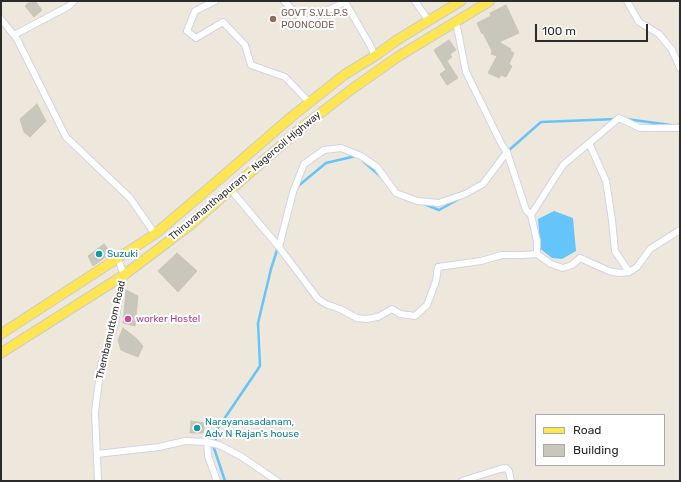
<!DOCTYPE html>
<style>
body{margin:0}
#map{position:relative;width:681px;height:482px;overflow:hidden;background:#eee8dc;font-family:Rubik,sans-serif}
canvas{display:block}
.frame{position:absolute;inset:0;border:2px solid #2b2b2b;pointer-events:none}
.legend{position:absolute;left:535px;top:414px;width:130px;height:52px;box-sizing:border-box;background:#fff;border:1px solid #aaa;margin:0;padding:5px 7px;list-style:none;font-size:12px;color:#2b2b2b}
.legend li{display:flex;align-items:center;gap:8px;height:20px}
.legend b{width:20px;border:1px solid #aaa}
.scale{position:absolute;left:535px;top:24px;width:113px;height:18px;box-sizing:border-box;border:2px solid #2b2b2b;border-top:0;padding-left:5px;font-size:12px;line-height:14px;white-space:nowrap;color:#2b2b2b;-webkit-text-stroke:3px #fff;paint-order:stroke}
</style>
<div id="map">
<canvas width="681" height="482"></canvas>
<div class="frame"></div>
<ul class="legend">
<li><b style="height:5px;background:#fee652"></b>Road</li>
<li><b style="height:11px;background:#c9c6bb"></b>Building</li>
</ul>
<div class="scale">100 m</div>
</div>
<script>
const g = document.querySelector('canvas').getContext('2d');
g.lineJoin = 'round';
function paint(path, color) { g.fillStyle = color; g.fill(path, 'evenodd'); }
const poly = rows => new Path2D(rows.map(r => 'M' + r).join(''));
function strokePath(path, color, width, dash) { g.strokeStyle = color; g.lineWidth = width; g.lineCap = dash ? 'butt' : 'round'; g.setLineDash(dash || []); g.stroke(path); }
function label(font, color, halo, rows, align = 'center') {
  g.font = font + ' Rubik,sans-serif'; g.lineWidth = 4; g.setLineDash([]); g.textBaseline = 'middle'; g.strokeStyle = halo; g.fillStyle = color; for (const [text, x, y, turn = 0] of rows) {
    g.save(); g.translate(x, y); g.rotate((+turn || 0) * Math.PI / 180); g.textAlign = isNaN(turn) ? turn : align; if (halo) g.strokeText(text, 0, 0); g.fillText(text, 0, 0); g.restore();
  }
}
paint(poly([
 [554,211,573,218,576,251,562,259,552,258,538,247,539,232,538,219]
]), '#65c4fa');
strokePath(poly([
 [626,119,678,126,680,124],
 [508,151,541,122,616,119],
 [363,161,380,176],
 [297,187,326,163,356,156],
 [424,204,439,210,459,199],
 [225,481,214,448,218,428,260,366,258,323,271,269,278,247]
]), '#65c4fa', 2.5);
const building = poly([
 [31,1,35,1,42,10,34,17,25,6,31,1],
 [506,5,519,33,499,42,511,49,510,51,514,53,509,64,512,66,506,77,501,75,499,78,488,73,497,56,491,54,492,51,483,33,482,34,477,23,491,16,490,13,506,5],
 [449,40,456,50,450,54,452,57,447,61,458,78,447,85,440,74,446,70,434,50,449,40],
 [37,104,46,121,30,137,24,132,20,119,37,104],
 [104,244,111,253,93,266,88,256,104,244],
 [177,253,197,271,178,292,158,271,177,253],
 [126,290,138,296,135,326,123,323,126,290],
 [123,328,136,338,143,346,138,357,121,350,118,340,123,328],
 [191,421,205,423,203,433,190,433,191,421]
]);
paint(building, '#c9c6bb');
strokePath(building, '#cac5b5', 1);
const minor = poly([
 [215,1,195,11,187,31,196,38,223,22,245,45,251,65,285,77,309,102],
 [284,1,304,22,345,2,370,45,375,56],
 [415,1,428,20],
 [627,1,639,22,659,34,672,50,680,68],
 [1,19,17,39,66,137,130,198,155,234],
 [456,22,466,72,502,145,507,152,526,210,531,215,537,241,537,254],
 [14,35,69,6,74,1],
 [589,143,606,181,612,220,615,251,629,272],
 [231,190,279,247,318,299,326,304,340,309,357,318,366,319,378,317,392,309,400,314,415,316,427,305,436,281,438,267,481,261,502,255,522,255,537,254,551,264,563,268,572,265,580,258,609,271,619,273,629,272,637,267,650,249,680,230],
 [531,215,563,165,619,118,640,128,680,128],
 [279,247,293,192,304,164,324,150,341,148,361,156,377,167,396,193,417,201,439,203,465,194,483,184,507,152],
 [207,442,208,456,217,481],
 [97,454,159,447,185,441,207,442,219,445,225,448,242,457,277,481],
 [98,481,95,412,101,365,115,324,120,292,124,275,118,259],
 [462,481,500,469,506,468,509,471,511,481]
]);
const primary = poly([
 [1,334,155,234,215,183,290,118,344,75,375,56,397,40,461,1],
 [1,353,124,275,189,226,301,128,352,89,399,56,490,1]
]);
strokePath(minor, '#d1d3e5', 8);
strokePath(primary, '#ccc', 11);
strokePath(minor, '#fff', 6);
strokePath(primary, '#fee652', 9);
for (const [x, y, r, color] of [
 [273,19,4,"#8d6e63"],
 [99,254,4,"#0f9aa8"],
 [128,319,4,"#d1479c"],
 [197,428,4,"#0f9aa8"]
]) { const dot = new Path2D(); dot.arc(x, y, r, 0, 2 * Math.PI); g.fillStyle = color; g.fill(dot); strokePath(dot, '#fff', 1.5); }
label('10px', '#785e54', '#fff', [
 ["GOVT S.V.L.P.S",281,13],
 ["POONCODE",281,25]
], 'left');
label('10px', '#2b2b2b', '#fff', [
 ["Thiruvananthapuram - Nagercoil Highway",245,176,-40],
 ["Thembamuttom Road",111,330,-77]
]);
label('10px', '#0d838f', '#fff', [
 ["Suzuki",107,254],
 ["Narayanasadanam,",205,422],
 ["Adv N Rajan's house",205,434]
], 'left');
label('10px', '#b23c85', '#fff', [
 ["worker Hostel",136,319]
], 'left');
</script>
